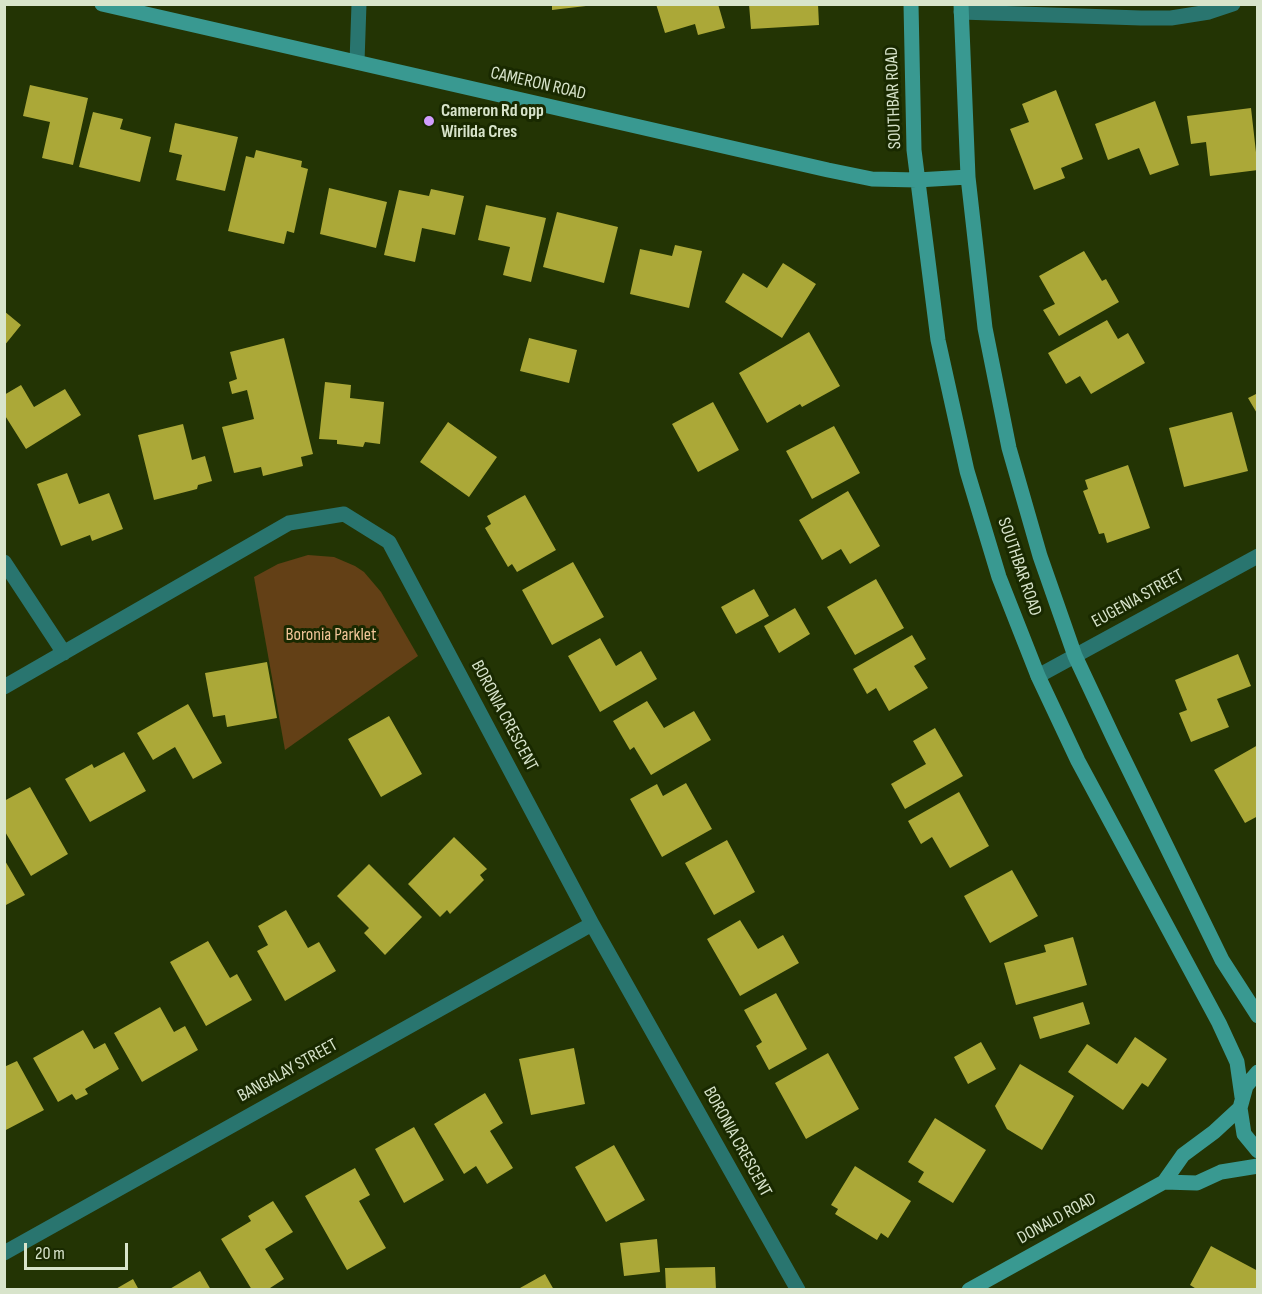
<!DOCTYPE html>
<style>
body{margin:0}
#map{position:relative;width:1262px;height:1294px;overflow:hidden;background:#233404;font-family:"Sofia Sans Condensed",sans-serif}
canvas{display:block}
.frame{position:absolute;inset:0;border:6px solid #d8e4cb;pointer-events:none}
.scale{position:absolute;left:24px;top:1243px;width:104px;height:27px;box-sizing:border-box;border:3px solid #d8e4cb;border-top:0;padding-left:8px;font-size:18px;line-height:21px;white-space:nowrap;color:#d8e4cb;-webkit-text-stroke:4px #192900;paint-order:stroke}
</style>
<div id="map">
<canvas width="1262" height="1294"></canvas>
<div class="frame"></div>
<div class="scale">20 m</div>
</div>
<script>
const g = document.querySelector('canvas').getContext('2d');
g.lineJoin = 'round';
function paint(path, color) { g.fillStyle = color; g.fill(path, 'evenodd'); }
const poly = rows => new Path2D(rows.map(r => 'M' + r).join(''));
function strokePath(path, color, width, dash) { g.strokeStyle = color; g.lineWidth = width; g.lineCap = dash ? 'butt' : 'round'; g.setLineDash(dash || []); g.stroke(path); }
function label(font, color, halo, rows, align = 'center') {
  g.font = font + ' "Sofia Sans Condensed",sans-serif'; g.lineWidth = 6; g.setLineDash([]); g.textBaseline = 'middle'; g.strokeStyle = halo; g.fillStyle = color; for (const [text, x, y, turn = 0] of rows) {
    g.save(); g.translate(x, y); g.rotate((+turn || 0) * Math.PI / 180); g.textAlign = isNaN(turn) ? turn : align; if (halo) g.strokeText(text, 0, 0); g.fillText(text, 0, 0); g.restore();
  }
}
paint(poly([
 [308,555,334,557,355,566,364,572,381,592,418,656,285,750,254,577,278,564]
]), '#634016');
paint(poly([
 [552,4,586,4,586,6,552,10],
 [656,4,718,4,725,28,698,35,695,24,665,33],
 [749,4,818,4,819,25,751,29],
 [30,85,88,98,73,165,42,158,50,122,23,116],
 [1056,90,1083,159,1061,168,1065,178,1034,190,1010,129,1029,122,1022,104],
 [1155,101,1179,165,1150,175,1139,148,1108,160,1095,124],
 [1251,108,1258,170,1210,176,1206,142,1191,144,1187,116],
 [93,112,123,119,120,129,151,137,140,182,79,167],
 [175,123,238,137,225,191,176,180,182,155,169,152],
 [256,150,302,161,301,167,308,169,294,233,287,231,284,244,228,231,246,156,254,158],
 [329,188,387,202,376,248,320,234],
 [431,189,464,196,455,235,422,228,415,262,384,255,399,190,429,196],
 [486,205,546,218,531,282,503,275,510,247,478,240],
 [557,212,618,227,604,283,543,267],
 [675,245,702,251,689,308,630,294,640,249,672,256],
 [1084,251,1102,281,1106,279,1119,302,1059,336,1043,310,1055,304,1039,276],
 [783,263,816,284,782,338,725,302,743,273,767,288],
 [4,311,21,325,4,346],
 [1107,320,1118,339,1128,333,1145,363,1091,394,1080,376,1066,384,1048,353],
 [809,332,840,386,802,407,800,404,767,423,739,373],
 [284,338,313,454,301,457,303,466,263,476,261,467,234,473,222,427,254,419,247,390,232,394,229,382,237,379,230,352],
 [529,338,577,350,569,383,520,371],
 [325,382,351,385,350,398,384,402,380,444,365,442,363,447,337,444,337,440,319,439],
 [21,385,34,407,65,389,81,415,26,449,4,414,4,395],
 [1258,393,1258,415,1248,398],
 [713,402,739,450,698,472,672,424],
 [1232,412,1248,471,1184,487,1169,428],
 [448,422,497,457,469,497,420,462],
 [183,424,192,460,205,456,212,481,198,485,197,489,154,500,138,435],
 [834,426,860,473,812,499,786,451],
 [1128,465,1150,528,1107,543,1104,533,1099,534,1083,491,1088,489,1085,480],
 [67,473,79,504,109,493,123,529,92,541,90,535,61,546,37,484],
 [848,491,880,546,850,564,841,549,822,560,799,520],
 [525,495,556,550,517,572,512,564,508,567,485,528,491,524,487,516],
 [573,562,604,617,552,645,522,590],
 [876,579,904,628,855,655,827,607],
 [754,589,769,616,736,634,721,607],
 [795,608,810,634,779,653,764,626],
 [912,635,926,659,914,666,928,688,889,711,876,688,867,694,853,669],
 [600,638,616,666,641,651,657,679,600,712,568,656],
 [1238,654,1251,686,1217,699,1229,727,1191,742,1179,713,1187,710,1175,680],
 [267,662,277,718,227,727,225,715,213,717,205,673],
 [647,701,664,728,694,711,711,740,651,775,634,747,630,750,613,721],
 [188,704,222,763,193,779,175,747,153,760,137,733],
 [389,716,422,774,381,797,348,739],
 [935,728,963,776,905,809,891,784,926,764,913,741],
 [1258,745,1258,816,1245,823,1214,770],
 [124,752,146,791,90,822,65,779,92,764,94,768],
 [686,783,712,829,662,857,630,799,657,784,663,796],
 [30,787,68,854,31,876,4,830,4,801],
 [959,792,989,846,950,868,932,837,921,844,908,821],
 [454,837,487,869,480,875,484,880,450,914,447,910,440,917,408,884],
 [727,840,755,892,714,915,685,863],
 [4,859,25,895,4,906],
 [369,864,422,917,385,955,364,933,369,928,337,896],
 [1012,870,1038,916,990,943,964,896],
 [286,910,308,948,319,942,336,971,285,1001,257,951,268,945,258,926],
 [740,920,758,949,783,935,799,963,740,996,707,939],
 [1073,937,1087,985,1016,1005,1004,963,1046,952,1044,945],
 [208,941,230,978,237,974,252,1000,206,1026,170,962],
 [776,993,807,1049,769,1070,756,1046,762,1042,744,1010],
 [1083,1002,1090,1024,1040,1039,1033,1017],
 [160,1007,174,1032,185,1026,198,1050,142,1082,114,1033],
 [83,1030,94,1049,105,1043,119,1069,85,1089,88,1094,76,1100,72,1094,58,1102,33,1058],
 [1135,1037,1167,1059,1148,1087,1142,1083,1123,1110,1068,1072,1087,1044,1117,1064],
 [981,1042,996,1069,968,1084,954,1057],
 [574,1048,585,1104,531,1115,519,1059],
 [828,1053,859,1109,806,1139,775,1083],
 [17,1061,44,1110,4,1131,4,1067],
 [1020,1064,1074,1096,1042,1150,1007,1129,995,1106],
 [485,1093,503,1123,490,1131,513,1168,487,1184,476,1166,464,1174,434,1124],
 [935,1118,986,1150,953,1203,918,1182,924,1172,908,1162],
 [414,1127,444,1180,404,1203,375,1149],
 [614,1145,645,1200,606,1222,575,1167],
 [855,1166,911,1201,888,1238,881,1233,877,1240,835,1214,838,1209,831,1205],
 [355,1168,370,1195,359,1201,386,1248,347,1270,305,1196],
 [273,1201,293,1232,265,1249,284,1279,267,1290,252,1290,221,1239,251,1221,248,1216],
 [657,1239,660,1272,624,1276,620,1243],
 [1211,1246,1258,1271,1257,1290,1198,1290,1190,1285],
 [715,1267,716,1290,666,1290,665,1268],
 [200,1271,211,1290,168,1290],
 [545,1274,554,1290,522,1290,520,1288],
 [133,1279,139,1290,114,1290]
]), '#aba838');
strokePath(poly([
 [961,12,1141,18,1171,18,1209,12,1233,4],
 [357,62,359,4],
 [4,562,64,653],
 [1038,676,1258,556],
 [4,687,289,523,344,514,389,542,592,924,798,1290],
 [4,1253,592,924]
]), '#29756f', 15);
strokePath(poly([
 [102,4,828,170,872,179,917,180,968,177],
 [911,4,914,150,938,340,967,471,999,577,1038,676,1078,761,1219,1023,1237,1062,1242,1097],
 [961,4,968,177,985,328,1009,448,1040,556,1075,656,1114,739,1222,960,1258,1016],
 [1258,1072,1246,1086,1240,1108,1244,1134,1258,1151],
 [1164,1182,1197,1183,1221,1172,1258,1166],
 [969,1290,1164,1182,1183,1155,1214,1132,1240,1108]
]), '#399991', 15);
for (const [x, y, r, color] of [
 [429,121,6,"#d19dfe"]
]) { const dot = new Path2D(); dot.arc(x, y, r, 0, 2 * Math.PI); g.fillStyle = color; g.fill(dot); strokePath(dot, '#192900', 2); }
label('18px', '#d8e4cb', '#192900', [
 ["CAMERON ROAD",538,84,13],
 ["SOUTHBAR ROAD",894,98,-92],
 ["SOUTHBAR ROAD",1019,567,71],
 ["EUGENIA STREET",1138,599,-29],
 ["BORONIA CRESCENT",504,716,62],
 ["BANGALAY STREET",288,1071,-29],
 ["BORONIA CRESCENT",737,1142,61],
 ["DONALD ROAD",1057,1219,-29]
]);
label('bold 18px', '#d8e4cb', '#192900', [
 ["Cameron Rd opp",441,111],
 ["Wirilda Cres",441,132]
], 'left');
label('18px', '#f0c497', '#192900', [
 ["Boronia Parklet",331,635]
]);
</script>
